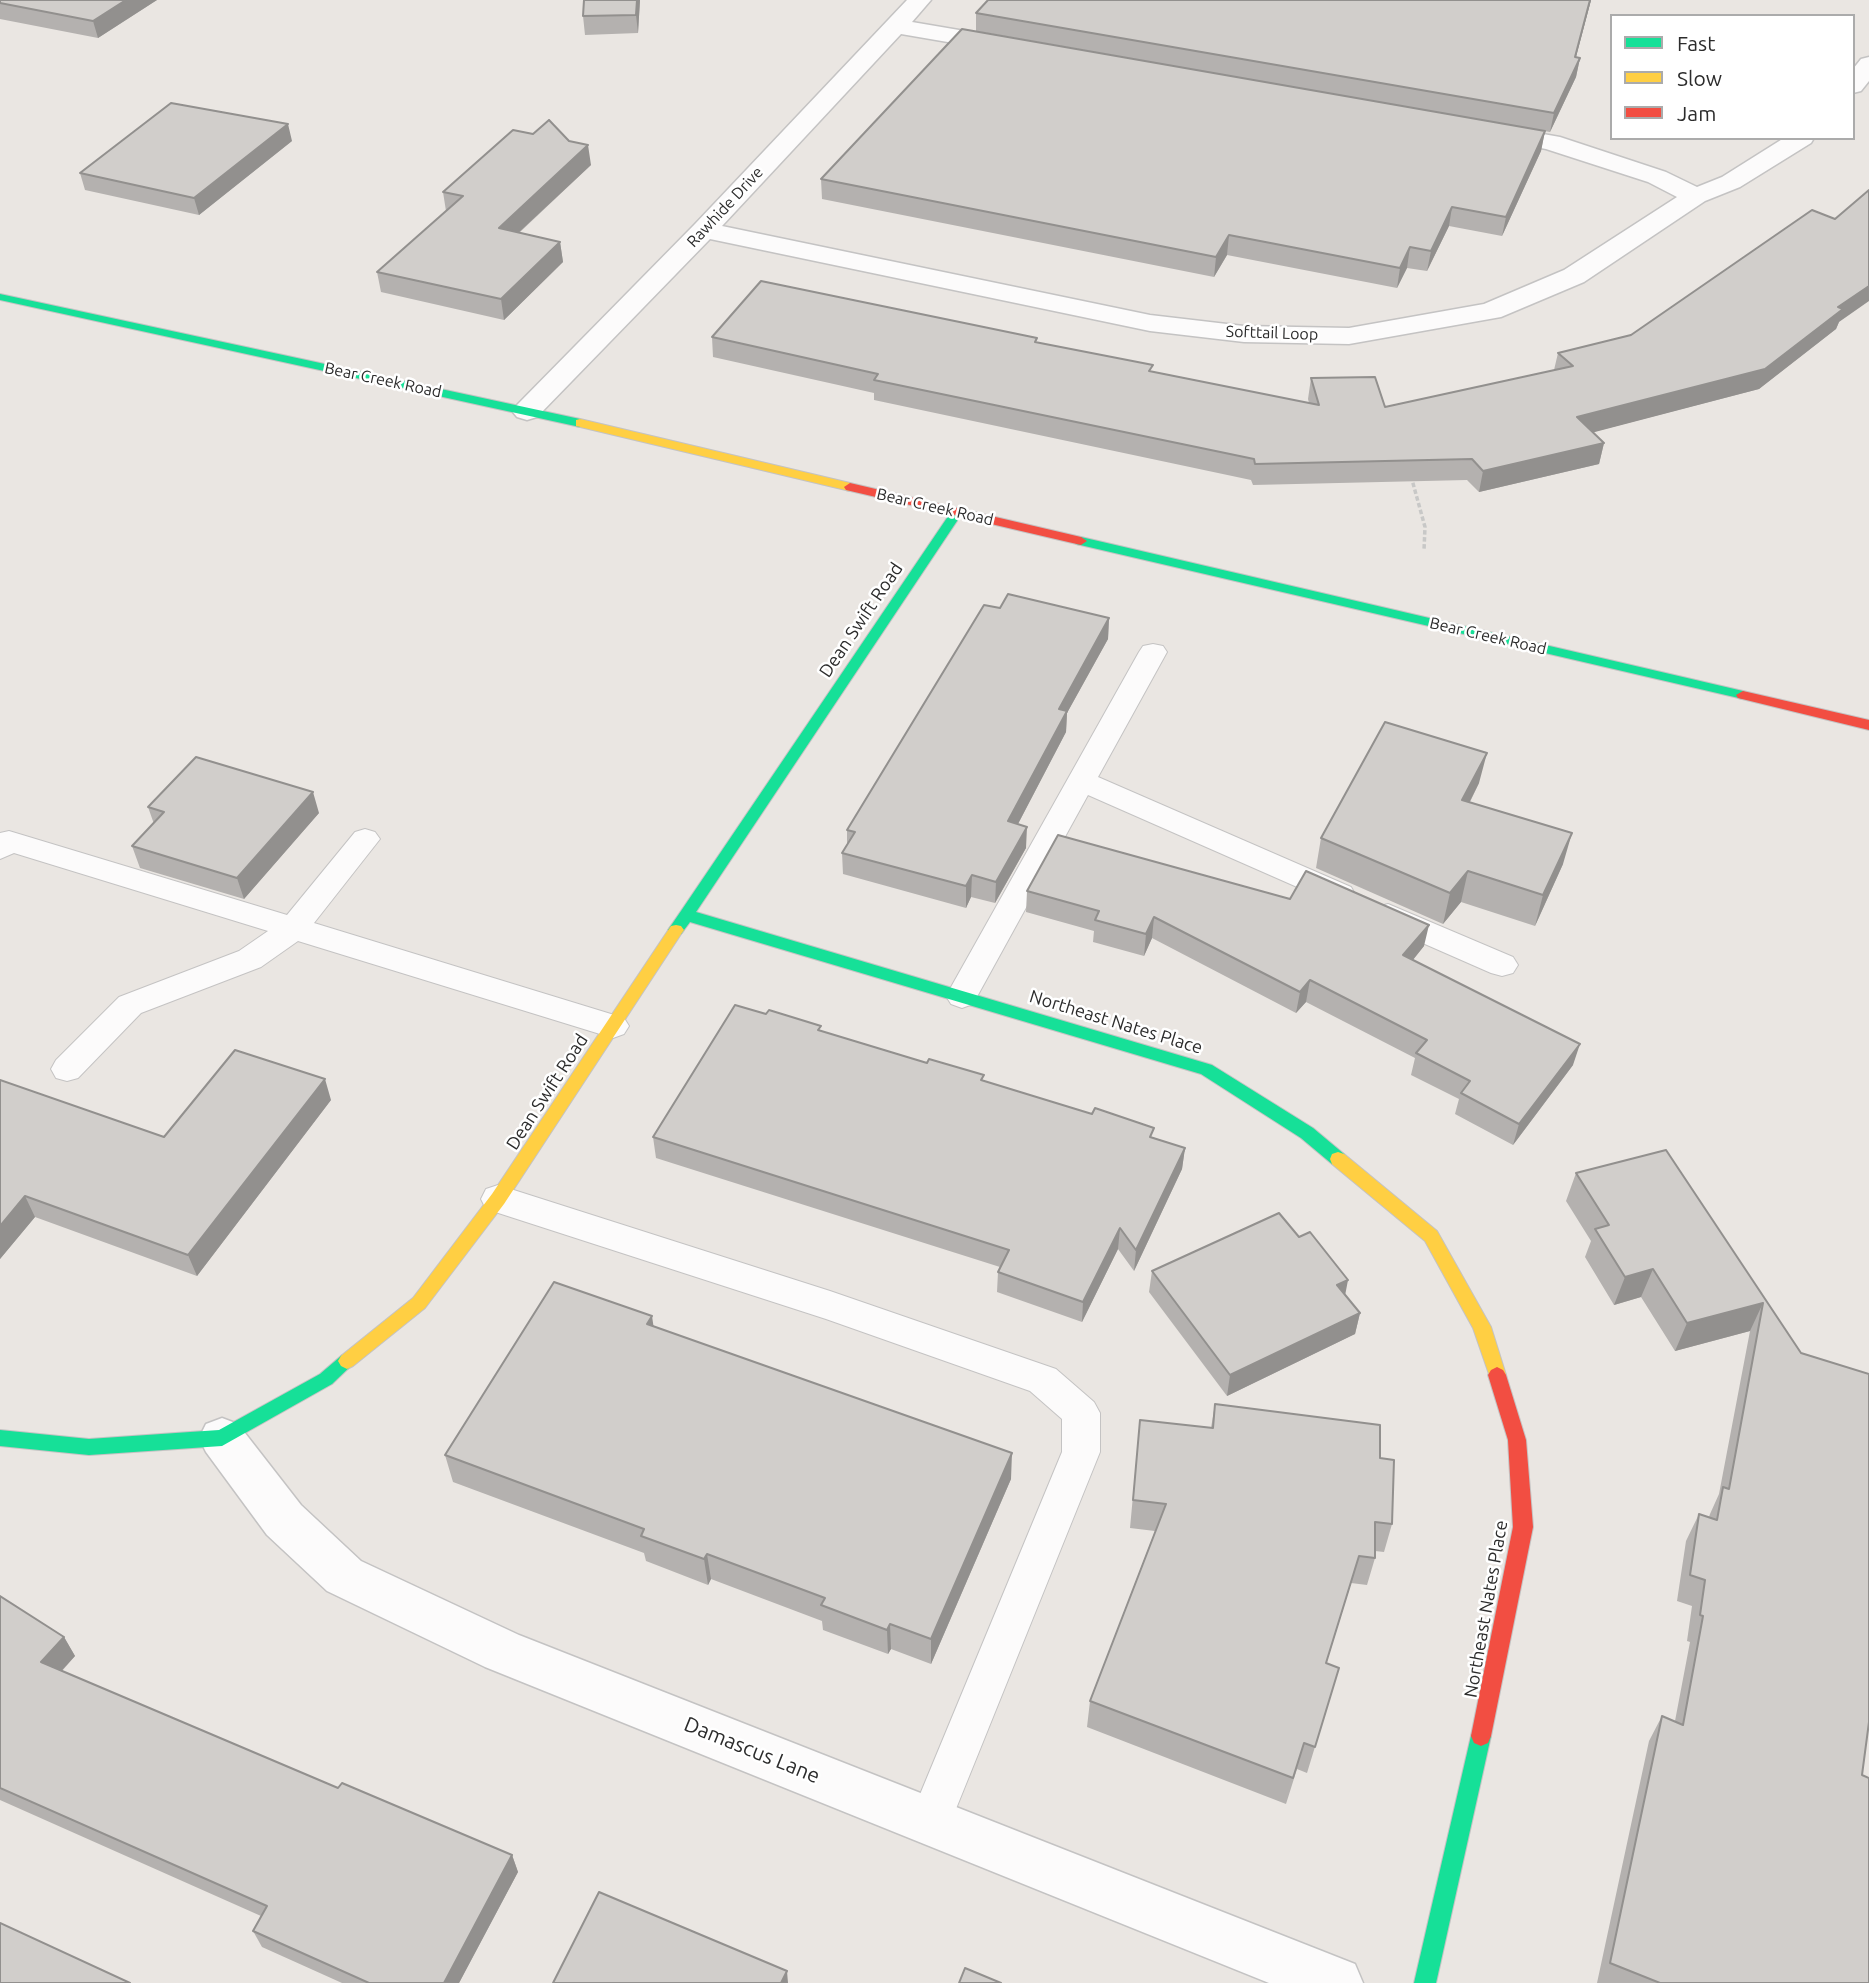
<!DOCTYPE html>
<style>
body{margin:0}
#map{position:relative;width:1869px;height:1983px;overflow:hidden;background:#eae6e2;font-family:Ubuntu,sans-serif}
canvas{display:block}
.legend{position:absolute;left:1610px;top:14px;width:245px;height:126px;box-sizing:border-box;background:#fff;border:2px solid #ababab;margin:0;padding:9px 12px;list-style:none;font-size:21px;color:#2c2c2c}
.legend li{display:flex;align-items:center;gap:14px;height:35px}
.legend b{width:35px;border:2px solid #ababab}
</style>
<div id="map">
<canvas width="1869" height="1983"></canvas>
<ul class="legend">
<li><b style="height:9px;background:#16e098"></b>Fast</li>
<li><b style="height:9px;background:#ffcf43"></b>Slow</li>
<li><b style="height:9px;background:#f24e42"></b>Jam</li>
</ul>
</div>
<script>
const g = document.querySelector('canvas').getContext('2d');
g.lineJoin = 'round';
const poly = rows => new Path2D(rows.map(r => 'M' + r).join(''));
function strokePath(path, color, width, dash) { g.strokeStyle = color; g.lineWidth = width; g.lineCap = dash ? 'butt' : 'round'; g.setLineDash(dash || []); g.stroke(path); }
function paint(path, color) { g.fillStyle = color; g.fill(path, 'evenodd'); }
function label(font, color, halo, rows, align = 'center') {
  g.font = font + ' Ubuntu,sans-serif'; g.lineWidth = 5; g.setLineDash([]); g.textBaseline = 'middle'; g.strokeStyle = halo; g.fillStyle = color; for (const [text, x, y, turn = 0] of rows) {
    g.save(); g.translate(x, y); g.rotate((+turn || 0) * Math.PI / 180); g.textAlign = isNaN(turn) ? turn : align; if (halo) g.strokeText(text, 0, 0); g.fillText(text, 0, 0); g.restore();
  }
}
const lane = poly([
 [1153,644,1163,646,1167,652,1098,777,1351,887,1355,894,1351,901,1340,905,1329,901,1088,795,973,1004,962,1008,951,1004,946,996,1139,652,1143,646,1153,644],
 [365,829,375,832,380,839,314,923,624,1018,629,1026,624,1034,613,1038,298,941,261,967,141,1013,78,1078,67,1081,56,1078,51,1069,56,1060,119,997,239,951,268,931,14,853,0,859,0,833,9,831,19,834,287,915,355,832,365,829],
 [1388,904,1513,957,1518,965,1513,973,1502,976,1491,973,1377,923,1373,915,1377,907,1388,904],
 [498,1185,830,1291,1056,1369,1094,1402,1100,1413,1100,1452,945,1836,930,1842,915,1836,909,1821,1062,1452,1062,1419,1030,1391,826,1319,486,1209,481,1199,486,1189,498,1185]
]);
const street = poly([
 [907,0,931,0,912,22,1006,38,1014,40,1018,45,1014,50,1006,52,901,34,722,226,1150,315,1244,326,1349,328,1484,304,1564,270,1677,197,1648,182,1546,149,1483,137,1480,132,1483,127,1492,125,1560,137,1666,172,1697,187,1722,177,1784,138,1814,138,1811,143,1740,187,1705,201,1584,282,1501,317,1349,344,1244,342,1150,331,710,239,537,417,527,420,517,417,512,411,517,405,695,224,907,0],
 [1869,57,1869,81,1861,91,1853,93,1853,69,1861,59,1869,57],
 [222,1418,238,1424,301,1505,361,1561,519,1635,1355,1964,1363,1983,1269,1983,485,1667,327,1591,267,1535,206,1452,199,1438,206,1424,222,1418]
]);
const fast = poly([
 [0,294,580,419,586,423,580,427,0,300,0,294],
 [957,508,963,512,696,912,1212,1065,1313,1128,1344,1154,1346,1159,1344,1164,1332,1164,1301,1138,1201,1074,690,922,681,934,671,934,668,930,681,911,951,512,957,508],
 [1081,537,1743,691,1750,695,1743,699,1076,544,1075,541,1081,537],
 [347,1353,353,1356,356,1361,332,1384,222,1446,89,1455,0,1446,0,1430,89,1439,219,1430,320,1374,341,1356,347,1353],
 [1481,1726,1488,1729,1491,1736,1436,1983,1414,1983,1471,1736,1474,1729,1481,1726]
]);
const slow = poly([
 [580,419,850,483,856,487,850,491,576,426,576,420,580,419],
 [676,925,681,926,684,930,681,934,504,1204,425,1308,353,1366,347,1369,341,1366,338,1361,341,1356,413,1298,492,1194,671,926,676,925],
 [1338,1152,1344,1154,1437,1231,1491,1327,1506,1375,1503,1380,1497,1383,1491,1380,1473,1328,1425,1241,1332,1164,1330,1159,1332,1154,1338,1152]
]);
const jam = poly([
 [850,483,1081,537,1087,541,1081,545,846,490,844,487,850,483],
 [1743,691,1869,720,1869,730,1738,698,1736,695,1743,691],
 [1497,1367,1503,1370,1506,1375,1526,1440,1533,1527,1491,1736,1488,1743,1481,1746,1474,1743,1471,1736,1513,1527,1508,1440,1488,1375,1491,1370,1497,1367]
]);
strokePath(lane, '#c4c3c3', 2);
strokePath(street, '#c4c3c3', 3);
strokePath(fast, '#c4c3c3', 2);
strokePath(slow, '#c4c3c3', 2);
strokePath(jam, '#c4c3c3', 2);
strokePath(poly([
 [1411,476,1425,527,1424,550]
]), '#c8c8c7', 3.5, [4.5, 2.5]);
paint(lane, '#fcfbfb');
paint(street, '#fcfbfb');
paint(fast, '#16e098');
paint(slow, '#ffcf43');
paint(jam, '#f24e42');
paint(poly([
 [0,0,157,0,98,38,0,19],
 [584,0,640,0,638,33,585,35,583,16],
 [988,0,1591,0,1576,57,1580,58,1576,77,1550,132,976,31,976,13],
 [1545,131,1541,151,1502,236,1449,226,1427,271,1407,268,1397,288,1227,255,1214,277,822,199,821,179],
 [292,141,199,215,85,190,80,173],
 [569,141,591,165,519,233,560,242,563,262,504,320,381,292,377,272,446,211,443,192],
 [1839,322,1836,329,1759,389,1593,432,1604,443,1599,464,1479,492,1467,480,1253,485,1251,480,874,400,874,393,713,357,712,337,1037,342,1152,372,1309,403,1308,399,1311,378,1385,407,1554,370,1558,353],
 [1000,608,1109,618,1108,639,1067,713,1066,732,1018,824,1026,848,995,903,971,897,966,908,843,874,842,853,847,845,847,830],
 [1479,783,1470,802,1563,864,1535,926,1461,902,1443,924,1316,868,1321,838],
 [148,807,319,813,244,899,140,868,132,846,154,824],
 [1027,891,1424,946,1413,960,1573,1065,1513,1145,1455,1114,1459,1099,1411,1075,1415,1058,1306,1002,1296,1013,1152,938,1144,956,1093,942,1094,931,1026,912],
 [766,1014,984,1081,1185,1148,1182,1169,1134,1271,1118,1249,1082,1322,997,1292,998,1272,1000,1267,656,1158,653,1137],
 [0,1080,164,1137,331,1100,197,1276,35,1217,0,1259],
 [1666,1150,1801,1353,1862,1775,1869,1983,1597,1983,1649,1741,1662,1716,1675,1721,1690,1642,1687,1641,1692,1606,1677,1601,1686,1541,1699,1514,1709,1517,1710,1514,1719,1494,1750,1331,1675,1351,1641,1297,1614,1305,1585,1257,1591,1241,1566,1201,1576,1173],
 [1152,1271,1345,1295,1360,1313,1355,1334,1227,1396,1149,1292],
 [653,1326,1011,1479,931,1664,891,1649,888,1654,823,1630,822,1621,711,1579,708,1585,646,1561,644,1553,453,1482,445,1455],
 [1215,1404,1380,1458,1392,1524,1384,1552,1375,1551,1375,1558,1367,1585,1351,1583,1326,1664,1339,1668,1307,1773,1297,1769,1286,1804,1087,1727,1090,1701,1155,1531,1130,1528,1140,1420,1211,1428],
 [0,1596,64,1637,75,1656,62,1671,338,1788,512,1855,518,1872,459,1983,342,1983,262,1947,253,1931,261,1916,0,1800]
]), '#b4b1af');
paint(poly([
 [126,0,157,0,98,38,93,21],
 [637,0,640,0,638,33,636,15],
 [1590,0,1591,0,1571,75,1575,57],
 [1580,58,1576,77,1550,132,1554,113],
 [288,124,292,141,199,215,194,198],
 [1545,131,1541,151,1502,236,1506,217],
 [588,145,591,165,502,248,499,228],
 [1452,207,1449,226,1427,271,1431,251],
 [1229,235,1227,255,1214,277,1216,257],
 [560,242,563,262,504,320,501,299],
 [1410,247,1407,268,1397,288,1400,268],
 [1869,286,1869,301,1839,322,1836,329,1759,389,1572,438,1577,417,1838,307],
 [1604,443,1599,464,1479,492,1483,471],
 [1109,618,1108,639,1067,713,1066,732,1008,843,1008,821,1059,709],
 [1487,753,1479,783,1455,831,1462,800],
 [313,792,319,813,244,899,237,878],
 [1027,827,1026,848,995,903,996,882],
 [1572,833,1563,864,1535,926,1543,895],
 [1468,871,1461,902,1443,924,1450,893],
 [972,875,971,897,966,908,966,886],
 [1154,917,1152,938,1144,956,1146,934],
 [1429,925,1424,946,1399,977,1403,955],
 [1310,980,1306,1002,1296,1013,1300,992],
 [1580,1044,1573,1065,1513,1145,1519,1124],
 [325,1079,331,1100,197,1276,188,1255],
 [1185,1148,1182,1169,1134,1271,1136,1250],
 [25,1196,35,1217,0,1259,0,1226],
 [1120,1228,1118,1249,1082,1322,1083,1302],
 [1653,1269,1641,1297,1614,1305,1625,1277],
 [1348,1280,1344,1301,1337,1285],
 [1763,1303,1750,1331,1675,1351,1687,1323],
 [1360,1313,1355,1334,1227,1396,1230,1375],
 [652,1316,656,1343,647,1324],
 [1012,1453,1011,1479,931,1664,931,1639],
 [707,1554,711,1579,708,1585,704,1559],
 [1359,1556,1351,1583,1318,1690,1326,1663],
 [890,1624,891,1649,888,1654,887,1630],
 [64,1637,75,1656,53,1680,41,1662],
 [512,1855,518,1872,459,1983,444,1983],
 [787,1971,788,1983,781,1983]
]), '#92908e');
const building = poly([
 [0,0,126,0,93,21,0,3,0,0],
 [584,0,637,0,636,15,583,16,584,0],
 [988,0,1590,0,1575,57,1580,58,1554,113,976,13,988,0],
 [962,29,1545,131,1506,217,1452,207,1431,251,1410,247,1400,268,1229,235,1216,257,821,179,962,29],
 [171,103,288,124,194,198,80,173,171,103],
 [549,120,569,141,588,145,499,228,560,242,501,299,377,272,463,196,443,192,513,130,533,134,549,120],
 [1869,190,1869,286,1838,307,1843,309,1765,369,1577,417,1604,443,1483,471,1472,459,1255,464,1254,459,874,380,878,374,712,337,761,281,1037,338,1035,342,1153,365,1149,371,1319,405,1311,378,1375,377,1385,407,1573,366,1558,353,1631,335,1812,210,1835,219,1869,190],
 [1008,594,1109,618,1059,709,1067,711,1008,821,1027,827,996,882,972,875,966,886,842,853,855,832,847,830,984,605,1000,608,1008,594],
 [1385,722,1487,753,1462,800,1572,833,1543,895,1468,871,1450,893,1321,838,1385,722],
 [196,757,313,792,237,878,132,846,164,812,148,807,196,757],
 [1058,835,1290,899,1306,871,1429,925,1403,955,1580,1044,1519,1124,1461,1093,1470,1081,1416,1053,1427,1040,1310,980,1300,992,1154,917,1146,934,1095,920,1099,911,1027,891,1058,835],
 [735,1005,766,1014,769,1010,821,1026,818,1030,927,1063,929,1059,984,1075,981,1080,1092,1114,1095,1108,1154,1128,1150,1137,1185,1148,1136,1250,1120,1228,1083,1302,998,1272,1009,1250,653,1137,735,1005],
 [235,1050,325,1079,188,1255,25,1196,0,1226,0,1080,164,1137,235,1050],
 [1666,1150,1801,1353,1869,1374,1869,1722,1862,1775,1869,1778,1869,1983,1660,1983,1610,1963,1662,1716,1683,1725,1703,1616,1700,1615,1705,1580,1690,1575,1699,1514,1717,1520,1723,1487,1729,1489,1763,1303,1687,1323,1653,1269,1625,1277,1595,1229,1609,1225,1576,1173,1666,1150],
 [1279,1213,1299,1237,1310,1232,1348,1280,1337,1285,1360,1313,1230,1375,1152,1271,1279,1213],
 [554,1282,652,1316,647,1324,1012,1453,931,1639,890,1624,887,1630,821,1605,825,1598,707,1554,704,1559,641,1536,644,1529,445,1455,554,1282],
 [1215,1404,1380,1425,1380,1458,1394,1460,1392,1524,1375,1522,1375,1558,1359,1556,1326,1663,1339,1668,1315,1747,1304,1743,1293,1778,1090,1701,1166,1504,1133,1500,1140,1420,1213,1428,1215,1404],
 [0,1596,64,1637,41,1662,338,1788,342,1783,512,1855,444,1983,369,1983,253,1931,267,1906,0,1788,0,1596],
 [599,1892,787,1971,781,1983,553,1983,599,1892],
 [0,1923,130,1983,0,1983,0,1923],
 [965,1968,1001,1983,959,1983,965,1968]
]);
paint(building, '#d1cecb');
strokePath(building, '#92908e', 2);
label('16px', '#2c2c2c', '#fff', [
 ["Rawhide Drive",725,207,-47],
 ["Softtail Loop",1272,333,2],
 ["Bear Creek Road",383,380,12],
 ["Bear Creek Road",935,507,13],
 ["Bear Creek Road",1488,636,13]
]);
label('18px', '#2c2c2c', '#fff', [
 ["Dean Swift Road",861,620,-56],
 ["Northeast Nates Place",1116,1022,17],
 ["Dean Swift Road",547,1092,-57],
 ["Northeast Nates Place",1486,1609,-80]
]);
label('21px', '#2c2c2c', '#fff', [
 ["Damascus Lane",752,1750,22]
]);
</script>
